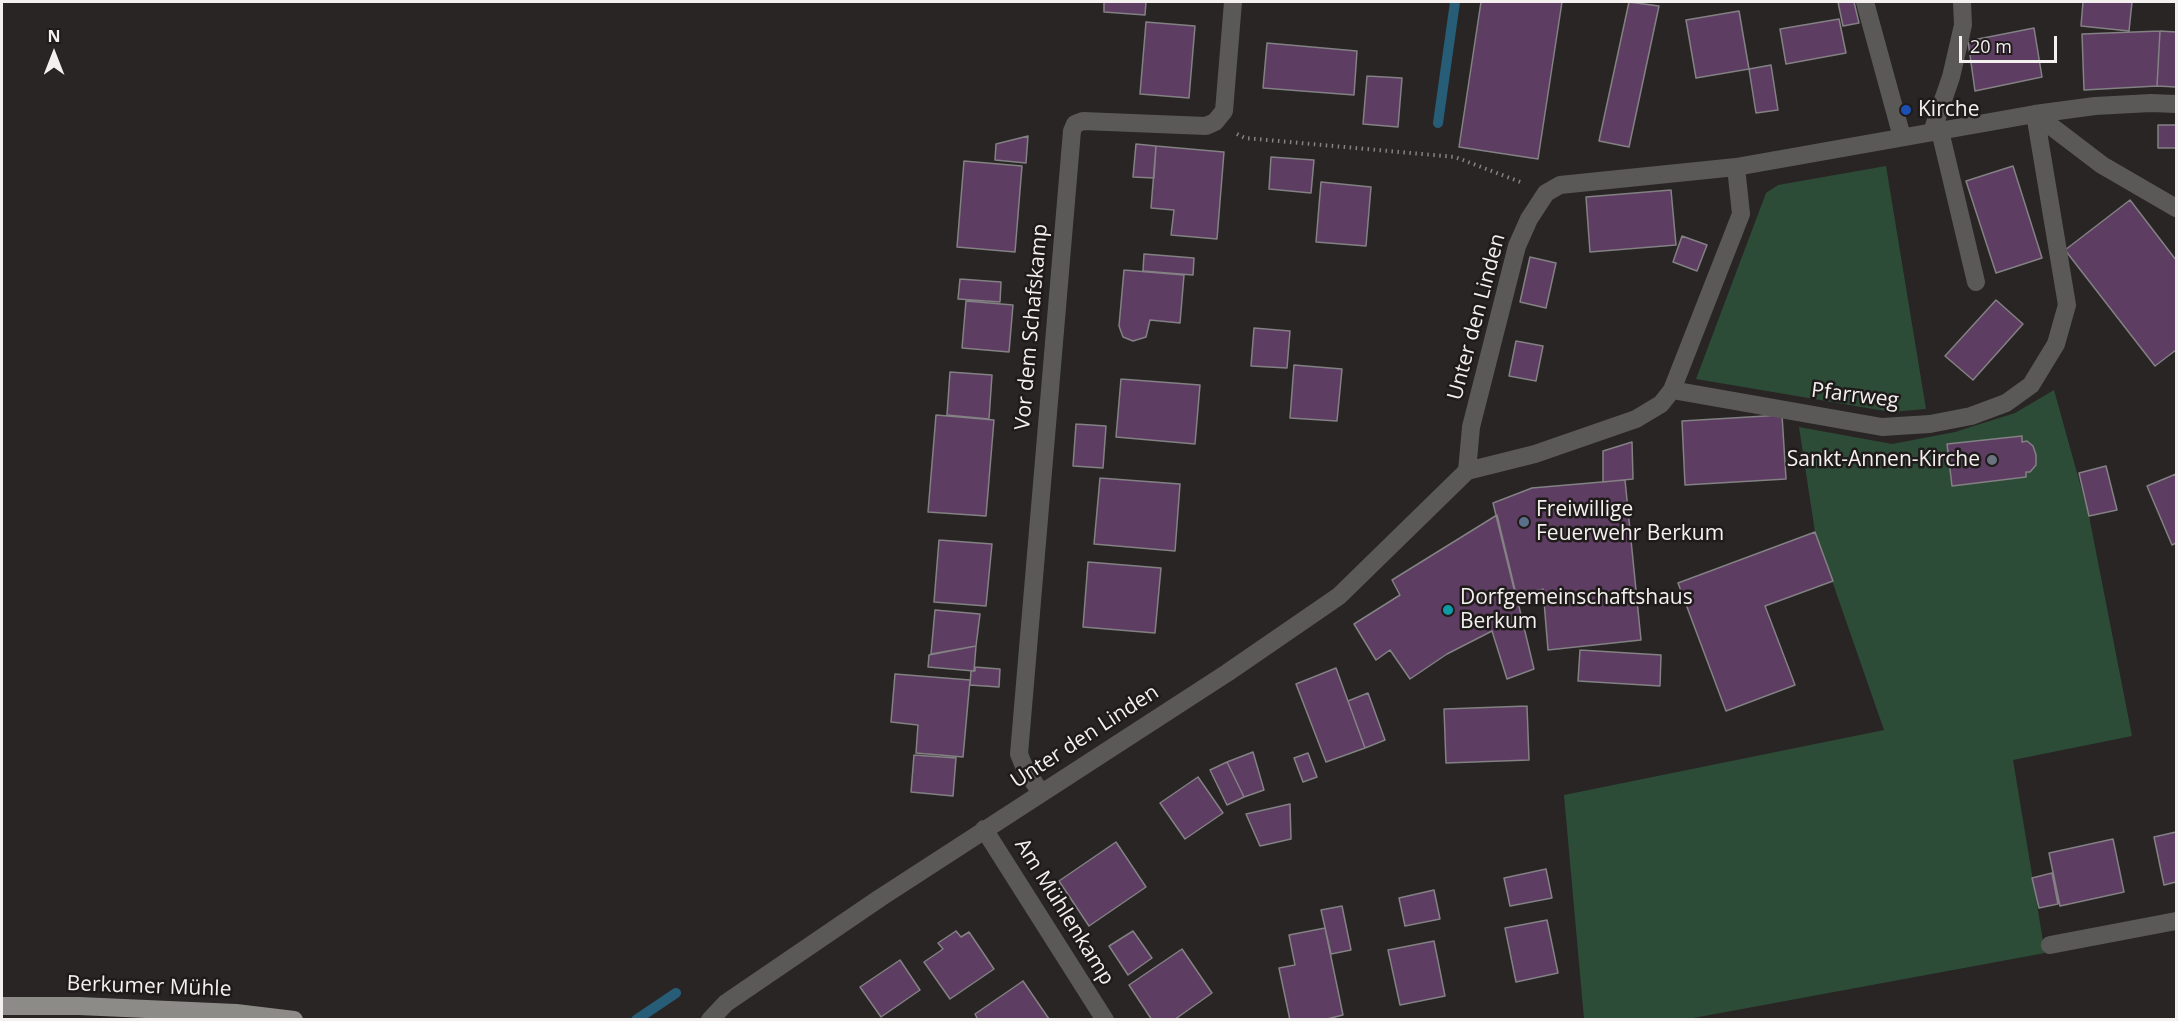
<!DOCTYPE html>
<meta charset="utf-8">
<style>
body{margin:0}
#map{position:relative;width:2178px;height:1021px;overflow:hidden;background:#282524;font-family:"Open Sans",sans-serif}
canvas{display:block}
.frame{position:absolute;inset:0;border:3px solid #f3f0ef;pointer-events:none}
.north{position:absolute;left:24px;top:24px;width:60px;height:60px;-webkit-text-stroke:4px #1f1b1a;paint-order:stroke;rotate:0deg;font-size:16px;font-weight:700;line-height:24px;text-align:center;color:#f3f0ef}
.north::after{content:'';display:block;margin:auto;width:21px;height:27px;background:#f3f0ef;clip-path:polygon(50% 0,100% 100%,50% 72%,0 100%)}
.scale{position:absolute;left:1959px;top:36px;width:98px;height:27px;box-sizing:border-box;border:3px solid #f3f0ef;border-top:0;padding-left:8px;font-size:18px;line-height:21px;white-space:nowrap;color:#f3f0ef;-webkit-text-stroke:4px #1f1b1a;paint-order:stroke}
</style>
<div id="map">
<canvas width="2178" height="1021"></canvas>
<div class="frame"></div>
<div class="north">N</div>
<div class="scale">20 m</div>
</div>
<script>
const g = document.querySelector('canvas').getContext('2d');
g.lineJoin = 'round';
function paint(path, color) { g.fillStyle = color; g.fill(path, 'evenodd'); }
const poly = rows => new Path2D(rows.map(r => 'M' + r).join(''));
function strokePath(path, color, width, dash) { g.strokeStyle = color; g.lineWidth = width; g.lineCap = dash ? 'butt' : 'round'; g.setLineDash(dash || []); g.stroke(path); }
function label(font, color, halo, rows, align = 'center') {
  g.font = font + ' "Open Sans",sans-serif'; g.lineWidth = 5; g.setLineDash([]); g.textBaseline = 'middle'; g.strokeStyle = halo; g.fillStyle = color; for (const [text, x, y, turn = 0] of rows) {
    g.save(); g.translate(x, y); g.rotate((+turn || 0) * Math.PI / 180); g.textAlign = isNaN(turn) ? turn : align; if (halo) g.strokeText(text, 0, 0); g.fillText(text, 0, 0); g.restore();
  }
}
paint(poly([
 [1886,166,1926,409,1891,412,1696,379,1766,193,1778,185],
 [2054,390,2089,516,2132,736,2013,760,2045,953,1688,1019,1584,1019,1564,795,1884,730,1815,532,1799,427,1892,444,1955,432,2015,413]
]), '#2d4c37');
strokePath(poly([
 [1438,123,1455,2],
 [636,1020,676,993]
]), '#275d77', 10);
const building = poly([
 [1104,2,1146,2,1145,15,1104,12,1104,2],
 [1481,2,1562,2,1538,159,1459,147,1481,2],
 [1629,2,1659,6,1629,147,1599,141,1629,2],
 [1838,2,1854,2,1859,23,1843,26,1838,2],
 [2083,2,2132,2,2129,31,2081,26,2083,2],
 [1739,11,1749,69,1696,78,1686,20,1739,11],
 [1839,19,1846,53,1786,64,1780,29,1839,19],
 [1146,22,1195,26,1189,98,1140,94,1146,22],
 [2034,28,2042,77,1975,91,1968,41,2034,28],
 [2160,31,2176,32,2176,87,2157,86,2160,31],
 [2160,31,2157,86,2084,90,2082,34,2160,31],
 [1267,43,1357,51,1354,95,1263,88,1267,43],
 [1771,65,1778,110,1756,113,1749,69,1771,65],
 [1367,76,1402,78,1398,127,1363,124,1367,76],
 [2158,125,2176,125,2176,148,2158,148,2158,125],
 [1028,136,1026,163,995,160,996,144,1028,136],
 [1136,144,1156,146,1154,178,1133,177,1136,144],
 [1156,146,1224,152,1217,239,1171,235,1174,210,1151,208,1156,146],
 [1271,157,1314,160,1311,193,1269,189,1271,157],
 [964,161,1022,166,1015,252,957,247,964,161],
 [2013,166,2042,258,1996,273,1966,181,2013,166],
 [1321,182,1371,187,1366,246,1316,242,1321,182],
 [1671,190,1676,245,1590,252,1586,197,1671,190],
 [2130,200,2176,260,2176,350,2155,366,2065,250,2130,200],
 [1682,236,1707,245,1697,271,1673,262,1682,236],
 [1144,254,1194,258,1193,275,1143,271,1144,254],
 [1530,257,1556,263,1546,308,1520,302,1530,257],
 [1124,270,1184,275,1180,323,1150,320,1146,337,1133,341,1123,337,1119,326,1124,270],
 [960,279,1001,282,1000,302,958,299,960,279],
 [1996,300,2023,324,1973,380,1945,356,1996,300],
 [966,301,1013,305,1009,352,962,348,966,301],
 [1254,328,1290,331,1287,368,1251,366,1254,328],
 [1516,341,1543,346,1536,381,1509,376,1516,341],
 [1294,365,1342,369,1337,421,1290,418,1294,365],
 [950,372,992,375,989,419,947,415,950,372],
 [1121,379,1200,385,1195,444,1116,437,1121,379],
 [936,415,994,420,986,516,928,512,936,415],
 [1782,415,1786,479,1685,485,1682,421,1782,415],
 [1076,424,1106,426,1103,468,1073,466,1076,424],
 [2022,436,2022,442,2027,441,2033,446,2036,455,2036,465,2030,472,2026,472,2026,477,1952,486,1947,444,2022,436],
 [1632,442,1633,479,1603,482,1603,451,1632,442],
 [2106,466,2117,510,2089,516,2079,473,2106,466],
 [2176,474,2176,543,2172,545,2147,486,2176,474],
 [1100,478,1180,484,1175,551,1094,544,1100,478],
 [1625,480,1641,640,1548,650,1543,589,1516,597,1493,503,1532,488,1625,480],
 [1497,515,1534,669,1507,679,1492,631,1447,654,1410,679,1390,650,1376,660,1354,624,1400,595,1392,580,1497,515],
 [1815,532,1833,581,1765,606,1795,685,1726,711,1678,583,1815,532],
 [939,540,992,544,986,606,934,602,939,540],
 [1088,562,1161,568,1155,633,1083,627,1088,562],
 [935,610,980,614,976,646,931,654,935,610],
 [976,646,974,671,928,667,929,655,976,646],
 [1580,650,1661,655,1660,686,1578,681,1580,650],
 [975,667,1000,669,999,687,970,685,971,671,975,671,975,667],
 [1336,668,1365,748,1326,762,1296,684,1336,668],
 [895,674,970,680,963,757,916,753,918,725,891,722,895,674],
 [1368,693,1385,740,1365,748,1348,701,1368,693],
 [1527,706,1529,760,1446,763,1444,709,1527,706],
 [1253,752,1264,790,1244,797,1227,762,1253,752],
 [1308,753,1317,777,1303,782,1294,758,1308,753],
 [914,755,956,758,953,796,911,792,914,755],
 [1227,762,1244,797,1227,805,1210,770,1227,762],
 [1198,777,1223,813,1185,839,1160,803,1198,777],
 [1290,804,1291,839,1260,846,1246,814,1290,804],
 [2176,832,2176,882,2164,885,2154,837,2176,832],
 [2113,839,2124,892,2060,906,2049,853,2113,839],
 [1116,842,1146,887,1089,926,1059,881,1116,842],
 [1546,869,1552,898,1510,906,1504,878,1546,869],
 [2052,873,2058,904,2039,908,2032,878,2052,873],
 [1434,890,1440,919,1405,926,1399,898,1434,890],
 [1342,906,1351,950,1331,954,1321,910,1342,906],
 [1547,920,1558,973,1516,982,1505,928,1547,920],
 [1325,928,1343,1015,1323,1020,1290,1020,1279,968,1295,965,1289,935,1325,928],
 [956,931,961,937,969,932,994,969,950,999,924,962,943,949,938,943,956,931],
 [1133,931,1152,958,1128,975,1109,946,1133,931],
 [1434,941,1445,996,1400,1005,1388,950,1434,941],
 [1182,949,1212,993,1174,1020,1152,1020,1129,985,1182,949],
 [900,960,920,990,881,1017,860,987,900,960],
 [1023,981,1049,1019,978,1020,975,1014,1023,981]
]);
paint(building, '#5d3d61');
strokePath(building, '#838184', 1.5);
strokePath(poly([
 [1237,134,1245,138,1455,157,1523,183]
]), '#868382', 4, [1.5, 4.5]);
strokePath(poly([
 [1865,2,1902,137],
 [2035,114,2102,165,2176,208],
 [1940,131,1976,282],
 [1932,132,1951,77,1963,25,1962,2],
 [1672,390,1882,427,1930,424,1971,416,2006,403,2031,385,2056,344,2067,305,2035,114],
 [1467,471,1471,427,1517,246,1529,219,1546,193,1560,185,1736,167,2035,114,2095,106,2151,103,2176,104],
 [1041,793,1025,769,1019,754,1072,131,1075,124,1083,121,1206,126,1215,122,1224,111,1233,2],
 [984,829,1105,1020],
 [2050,945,2176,921],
 [710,1020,726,1003,880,898,1227,673,1339,596,1467,471,1535,454,1636,419,1661,404,1672,390,1741,214,1736,167]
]), '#5a5957', 18);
strokePath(poly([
 [2,1006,79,1006,236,1013,294,1020]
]), '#8d8b88', 18);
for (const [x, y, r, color] of [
 [1906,110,6,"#1a4fb4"],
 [1992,460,6,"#6b7280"],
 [1524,522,6,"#5c6f8a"],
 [1448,610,6,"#0f9aa8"]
]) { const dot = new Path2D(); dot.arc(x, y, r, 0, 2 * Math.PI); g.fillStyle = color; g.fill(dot); strokePath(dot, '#1f1b1a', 2); }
label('21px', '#f3f0ef', '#1f1b1a', [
 ["Kirche",1918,110],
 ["Sankt-Annen-Kirche",1980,460,"right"],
 ["Freiwillige",1536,510],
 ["Feuerwehr Berkum",1536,534],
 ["Dorfgemeinschaftshaus",1460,598],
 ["Berkum",1460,622]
], 'left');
label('21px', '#f3f0ef', '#1f1b1a', [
 ["Unter den Linden",1477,317,-75],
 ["Vor dem Schafskamp",1032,327,-85],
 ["Pfarrweg",1855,396,7],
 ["Unter den Linden",1085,737,-33],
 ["Am Mühlenkamp",1064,912,58],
 ["Berkumer Mühle",149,987,2]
]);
</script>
